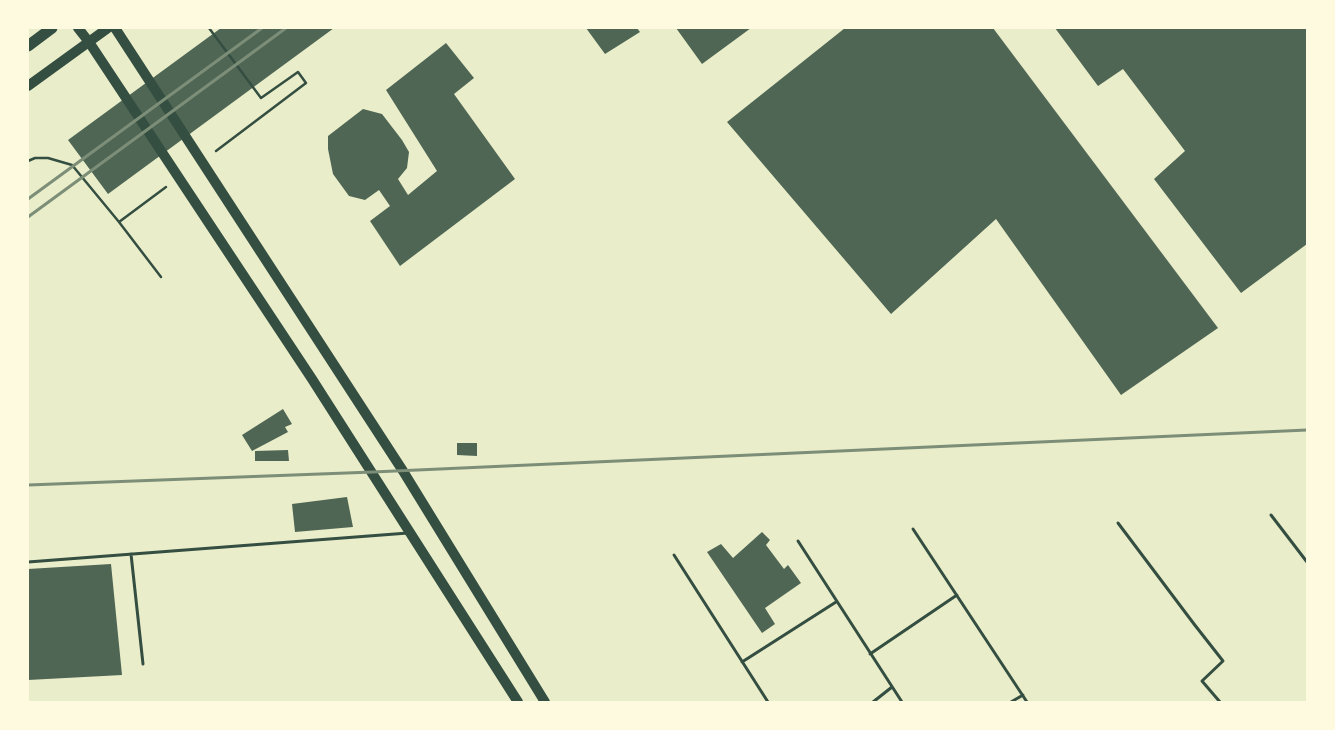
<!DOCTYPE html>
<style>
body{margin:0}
#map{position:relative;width:1335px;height:730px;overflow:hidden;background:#e9edc9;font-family:Montserrat,sans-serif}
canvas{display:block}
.frame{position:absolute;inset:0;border:29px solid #fefae0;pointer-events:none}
</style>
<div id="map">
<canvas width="1335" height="730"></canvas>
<div class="frame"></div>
</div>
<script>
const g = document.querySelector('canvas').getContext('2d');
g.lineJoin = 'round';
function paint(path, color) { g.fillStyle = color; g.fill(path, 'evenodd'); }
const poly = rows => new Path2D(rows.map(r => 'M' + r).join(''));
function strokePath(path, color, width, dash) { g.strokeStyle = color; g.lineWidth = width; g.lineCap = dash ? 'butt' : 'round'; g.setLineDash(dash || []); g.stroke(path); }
paint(poly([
 [221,28,334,28,108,194,68,140],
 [586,28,637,28,640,32,605,54],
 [676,28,751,28,702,64],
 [845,28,993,28,1218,328,1121,395,996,219,891,314,727,122],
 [1055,28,1307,28,1307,244,1241,293,1154,179,1185,151,1123,69,1098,86],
 [446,43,474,78,454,94,515,179,400,266,370,221,390,206,379,190,365,200,349,196,333,174,328,149,328,136,363,109,382,114,402,140,409,152,407,168,398,179,408,195,437,171,386,90],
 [283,409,292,424,285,427,288,432,252,451,242,435],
 [457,443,477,443,477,456,457,455],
 [288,450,289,461,255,461,255,451],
 [347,497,353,527,295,532,292,504],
 [762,532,770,540,766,545,784,569,788,565,801,583,765,608,775,624,762,633,707,552,721,544,733,558],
 [111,564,122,675,28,680,28,569]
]), '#4f6655');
strokePath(poly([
 [209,28,261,98,298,72,306,83,216,151],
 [28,161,35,158,48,158,72,165,119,222,166,187],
 [119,222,161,277]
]), '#344e41', 2.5);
strokePath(poly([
 [1271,515,1307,562],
 [1118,523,1194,624,1223,661,1202,681,1220,702],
 [913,529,1027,702],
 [798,541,902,702],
 [131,554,143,664],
 [674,555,768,702],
 [28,562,408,533],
 [870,654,957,595],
 [742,662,836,602],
 [873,702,892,687],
 [1011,702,1023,695]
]), '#344e41', 3);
strokePath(poly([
 [78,28,89,42,312,379,518,702],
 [115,28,403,471,545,702],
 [28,86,108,28]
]), '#344e41', 10);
strokePath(poly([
 [28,46,52,28]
]), '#344e41', 11);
strokePath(poly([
 [28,199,262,28],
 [28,217,286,28],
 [28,485,373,472,1307,430]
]), '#7c8e77', 3);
</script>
